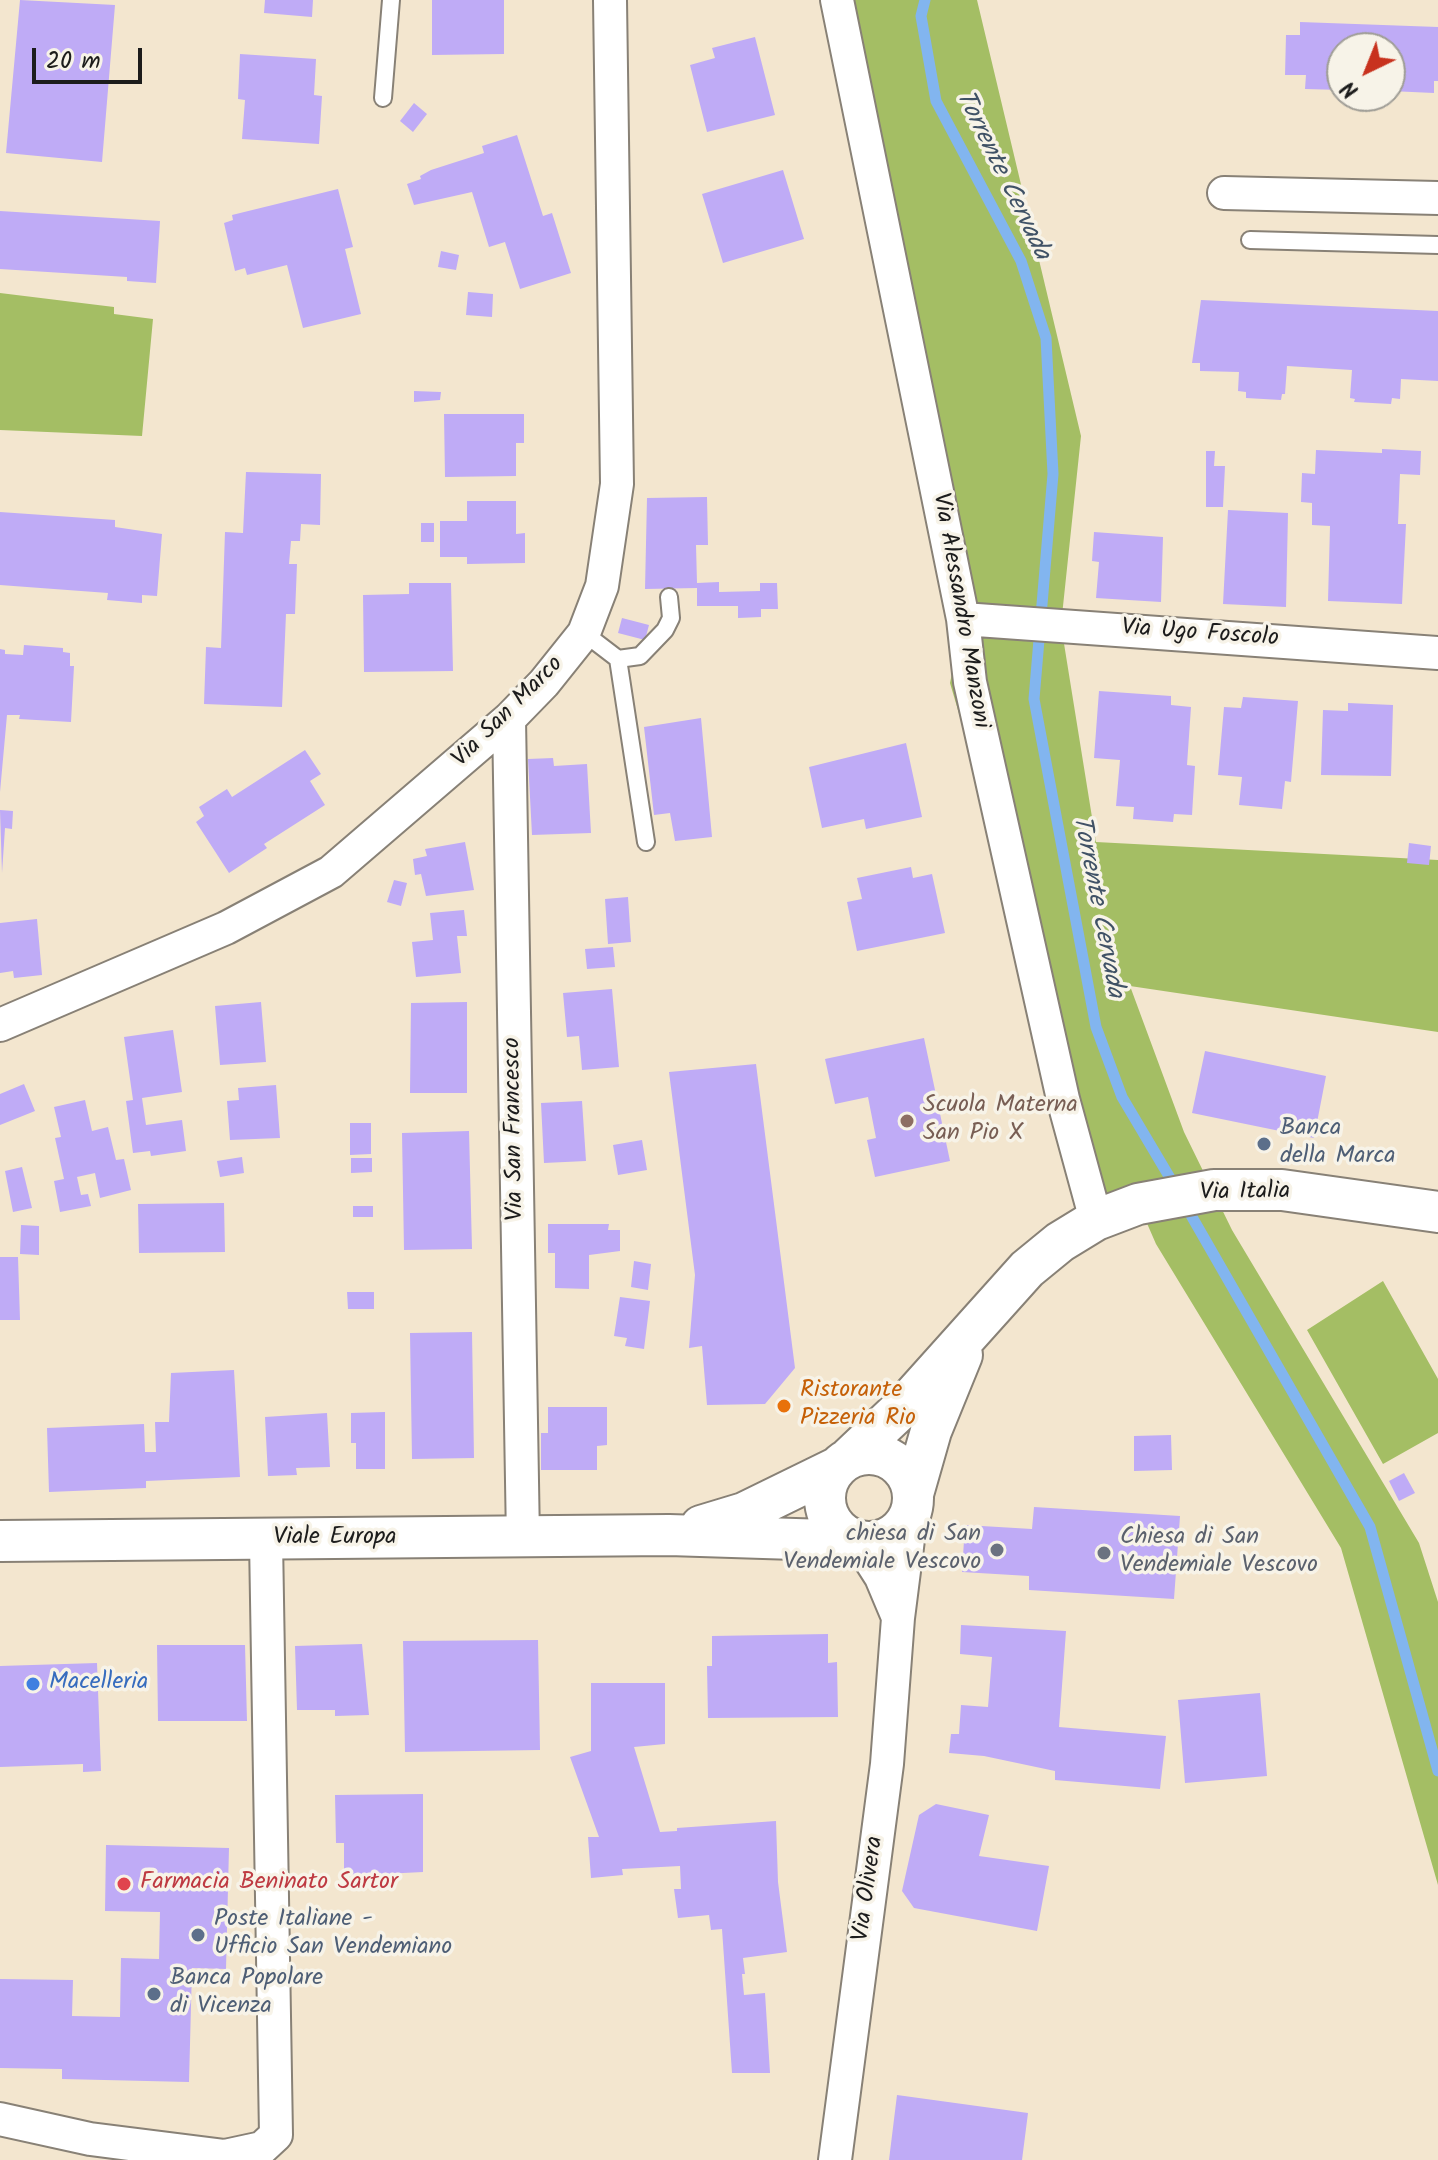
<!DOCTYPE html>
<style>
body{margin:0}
#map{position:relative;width:1438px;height:2160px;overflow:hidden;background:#f3e6cf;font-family:Kalam,sans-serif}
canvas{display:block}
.north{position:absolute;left:1326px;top:32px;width:80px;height:80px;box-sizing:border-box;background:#f7f3e8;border:2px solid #9f9d96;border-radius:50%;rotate:223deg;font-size:22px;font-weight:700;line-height:32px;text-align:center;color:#1c1c1c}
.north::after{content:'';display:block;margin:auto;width:28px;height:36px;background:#c8321e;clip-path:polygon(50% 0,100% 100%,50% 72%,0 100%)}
.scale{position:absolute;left:32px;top:48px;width:110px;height:36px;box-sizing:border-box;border:4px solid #1c1c1c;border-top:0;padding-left:10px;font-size:24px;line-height:28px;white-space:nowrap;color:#1c1c1c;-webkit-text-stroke:6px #f7f3e8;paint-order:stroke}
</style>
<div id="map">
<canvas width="1438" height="2160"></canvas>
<div class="north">N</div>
<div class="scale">20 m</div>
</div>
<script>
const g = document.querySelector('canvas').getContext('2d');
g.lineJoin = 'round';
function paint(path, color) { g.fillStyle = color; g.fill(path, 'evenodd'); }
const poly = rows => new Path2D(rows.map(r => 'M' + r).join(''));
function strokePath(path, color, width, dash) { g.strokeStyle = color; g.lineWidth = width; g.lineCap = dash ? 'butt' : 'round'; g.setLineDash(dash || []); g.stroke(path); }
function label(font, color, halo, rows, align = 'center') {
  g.font = font + ' Kalam,sans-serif'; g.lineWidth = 7; g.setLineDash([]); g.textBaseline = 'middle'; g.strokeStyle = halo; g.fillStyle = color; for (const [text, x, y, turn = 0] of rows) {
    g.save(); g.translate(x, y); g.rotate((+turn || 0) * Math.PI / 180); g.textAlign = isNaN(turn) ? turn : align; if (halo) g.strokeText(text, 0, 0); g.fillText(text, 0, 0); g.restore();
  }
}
paint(poly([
 [837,0,977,0,1081,436,1061,625,1096,842,1438,860,1438,1032,1130,986,1184,1132,1232,1230,1419,1543,1438,1602,1438,1885,1341,1548,1156,1244,1139,1205,1096,1220,1032,962,950,683,963,619],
 [0,293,114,307,114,314,153,319,142,436,0,430],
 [1383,1281,1438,1379,1438,1433,1383,1464,1307,1330]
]), '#a4be64');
strokePath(poly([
 [925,0,921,16,936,101,1021,261,1046,338,1053,474,1034,699,1096,1027,1122,1097,1176,1188],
 [1184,1203,1370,1527,1438,1771]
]), '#82b5ef', 11);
paint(poly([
 [20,0,115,5,102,162,6,153],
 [265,0,313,0,312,17,264,13],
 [432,0,504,0,504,54,432,55],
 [1300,22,1438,27,1438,81,1434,81,1434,93,1390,91,1390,48,1342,48,1342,90,1305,89,1306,75,1285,75,1286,35,1300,35],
 [755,37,775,115,707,132,690,65,715,58,712,48],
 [240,54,316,59,314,95,322,96,319,144,242,139,245,100,238,99],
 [414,103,427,114,413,132,400,121],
 [517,135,543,216,552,213,571,273,520,289,505,242,489,247,472,192,414,205,407,184,421,179,420,176,431,170,484,153,482,146],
 [783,170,804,239,723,263,702,194],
 [338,189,353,247,345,249,361,314,303,328,287,265,247,275,245,268,235,271,224,223,233,220,232,215],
 [0,211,160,221,156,283,127,281,127,277,0,269],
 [441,251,459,255,456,270,438,267],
 [468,292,493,294,492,317,466,315],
 [1201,300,1438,311,1438,381,1401,379,1400,399,1392,398,1391,404,1354,402,1355,399,1350,398,1352,370,1287,366,1285,394,1282,394,1281,400,1246,398,1246,392,1238,391,1239,372,1200,371,1200,363,1192,363],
 [414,391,441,392,440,400,414,402],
 [444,414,524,414,524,443,516,443,516,476,445,477],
 [1382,449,1421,451,1420,475,1400,474,1398,524,1406,524,1402,604,1328,601,1330,526,1312,525,1312,503,1301,502,1302,473,1315,474,1316,450,1382,453],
 [1206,451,1215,451,1214,466,1225,466,1223,507,1206,507],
 [246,472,321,474,320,525,301,524,300,541,291,541,289,564,297,564,295,614,286,614,282,707,204,704,206,647,221,648,225,532,243,533],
 [707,497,708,545,696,545,697,583,719,582,719,592,760,591,760,583,777,583,778,609,761,609,761,617,738,618,738,606,697,606,697,588,645,589,647,498],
 [467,501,516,501,516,534,525,533,525,563,467,564,467,557,440,557,440,521,467,521],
 [1228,510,1288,513,1286,607,1223,604],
 [0,512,115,520,115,527,162,534,157,596,142,595,142,603,107,600,108,593,0,585],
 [421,523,434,523,434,542,421,542],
 [1094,532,1163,537,1161,602,1096,598,1099,562,1092,561],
 [409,583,451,583,453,671,364,672,363,595,409,594],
 [622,618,649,625,645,640,618,633],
 [24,645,63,648,63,652,70,653,70,666,74,666,71,722,19,719,20,715,7,715,0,792,0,649,5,650,5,654,23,655],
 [1099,691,1171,696,1171,705,1191,707,1187,765,1195,766,1192,815,1174,814,1173,822,1133,819,1134,807,1116,806,1120,760,1094,758],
 [1243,697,1298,701,1291,782,1285,781,1282,809,1239,805,1242,777,1218,775,1224,707,1241,708],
 [1348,703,1393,705,1391,776,1321,775,1323,710,1348,711],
 [701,718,712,837,675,841,670,813,654,815,644,727],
 [906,743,922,817,866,829,864,819,822,828,809,767],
 [305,750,321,774,310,781,325,805,264,844,267,848,229,873,196,822,204,816,199,807,227,789,232,797],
 [553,758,554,766,587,764,591,833,532,835,528,759],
 [0,810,13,811,12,829,5,828,2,873],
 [465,842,474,890,426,896,421,874,415,875,413,859,427,856,425,849],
 [1409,843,1431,846,1429,865,1407,863],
 [911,867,913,878,932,874,945,933,857,951,847,902,862,899,857,878],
 [394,880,407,883,401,906,387,902],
 [628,897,631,942,608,944,605,899],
 [464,910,467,936,457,936,461,973,416,977,412,942,433,940,430,913],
 [37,919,42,975,14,978,13,971,0,973,0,923],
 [613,947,615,967,587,969,585,949],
 [612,989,619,1067,582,1070,579,1036,567,1037,563,993],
 [261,1002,266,1062,220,1065,215,1006],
 [467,1002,467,1093,410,1093,411,1003],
 [173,1030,182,1092,142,1098,146,1125,182,1120,186,1151,151,1156,150,1151,133,1153,126,1101,133,1100,124,1037],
 [924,1038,950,1161,875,1177,867,1140,876,1138,868,1097,835,1104,825,1059],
 [1205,1051,1326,1076,1314,1138,1192,1113],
 [756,1064,795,1368,765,1404,707,1405,702,1346,689,1348,695,1275,669,1072],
 [24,1084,35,1111,0,1125,0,1094],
 [276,1085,280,1138,230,1140,227,1101,239,1100,238,1088],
 [85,1100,92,1131,108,1127,116,1160,124,1159,131,1190,100,1198,95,1173,77,1177,81,1195,88,1194,91,1206,60,1212,54,1181,64,1179,55,1138,61,1137,54,1107],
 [582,1101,586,1161,544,1163,541,1103],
 [350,1123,371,1123,371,1154,350,1155],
 [469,1131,472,1249,404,1250,402,1133],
 [642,1140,647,1170,618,1175,613,1145],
 [242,1157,244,1173,220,1177,217,1161],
 [351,1158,372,1158,372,1172,351,1173],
 [22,1167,32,1208,13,1212,5,1171],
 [224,1203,225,1252,139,1253,138,1204],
 [353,1206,373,1206,373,1217,353,1217],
 [548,1224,609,1224,608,1230,620,1230,620,1251,589,1255,589,1289,555,1288,555,1253,548,1253],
 [21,1225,39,1226,39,1255,20,1254],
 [0,1257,18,1257,20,1320,0,1320],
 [634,1261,651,1264,648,1290,631,1287],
 [347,1292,374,1292,374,1309,348,1309],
 [620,1297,650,1301,644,1349,625,1346,627,1338,614,1336],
 [472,1332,474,1458,412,1459,410,1333],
 [234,1370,240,1477,146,1481,146,1488,49,1492,47,1428,144,1424,145,1452,156,1452,155,1422,169,1422,171,1373],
 [548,1407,607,1407,607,1445,597,1446,597,1470,541,1470,541,1433,548,1433],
 [385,1412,385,1469,356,1469,356,1443,351,1443,351,1413],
 [327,1413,330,1467,296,1468,297,1475,268,1476,265,1417],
 [1171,1435,1172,1470,1134,1471,1134,1436],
 [1404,1473,1415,1493,1399,1501,1389,1481],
 [1034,1507,1180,1516,1174,1599,1029,1590,1029,1576,962,1572,965,1525,1032,1529],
 [961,1625,1066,1631,1059,1727,1166,1736,1160,1789,1055,1780,1055,1771,984,1756,949,1753,951,1734,959,1734,961,1705,988,1707,992,1657,960,1654],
 [828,1634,828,1663,837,1662,838,1717,708,1718,707,1666,712,1666,712,1636],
 [538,1640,540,1750,405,1752,403,1641],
 [362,1644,369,1715,335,1716,335,1710,297,1710,295,1646],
 [157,1645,245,1645,247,1721,158,1721],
 [97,1663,101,1771,83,1772,83,1764,0,1767,0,1666],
 [591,1683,665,1683,665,1744,634,1747,660,1832,677,1831,677,1828,776,1821,778,1882,787,1952,743,1958,745,1974,742,1974,744,1995,765,1993,770,2073,732,2073,722,1929,711,1930,709,1915,678,1918,674,1889,681,1889,680,1866,622,1869,623,1875,591,1878,588,1837,599,1837,570,1757,591,1751],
 [1260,1693,1267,1776,1185,1783,1178,1700],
 [423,1794,423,1872,344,1876,344,1843,336,1843,335,1795],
 [936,1804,989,1815,979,1856,1049,1866,1037,1931,914,1908,902,1891,919,1815],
 [106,1845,229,1848,226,1969,192,1968,189,2082,62,2079,62,2069,0,2068,0,1979,73,1980,72,2016,120,2017,121,1958,159,1959,160,1912,105,1911],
 [897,2095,1028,2113,1022,2160,889,2160]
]), '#bfabf6');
const service = poly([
 [383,98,391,0],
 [1250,240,1438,245],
 [584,633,618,659,640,656,665,630,671,618,669,597],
 [618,659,646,842]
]);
const minor = poly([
 [837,0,963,619,970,682,1063,1099,1096,1220],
 [1224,193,1438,198],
 [963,619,1438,653],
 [509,719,523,1539],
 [0,1025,226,928,331,872,509,719,544,683,584,633,602,586,617,484,610,0],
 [858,1541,881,1577,897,1615],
 [0,2119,90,2139,225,2156,262,2148,276,2135,266,1540],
 [835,2160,887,1764,898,1618,912,1508]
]);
const tertiary = poly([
 '825 1498a44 44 0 1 1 88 0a44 44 0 1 1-88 0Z',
 [849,1458,905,1405,1027,1269,1060,1242,1096,1220,1138,1204,1214,1190,1282,1190,1438,1212],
 [913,1494,931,1431,962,1355],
 [701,1526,744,1513,836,1468],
 [0,1541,669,1535,858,1541]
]);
strokePath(service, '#888176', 20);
strokePath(minor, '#888176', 36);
strokePath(tertiary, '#888176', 44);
strokePath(service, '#fff', 16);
strokePath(minor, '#fff', 32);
strokePath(tertiary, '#fff', 40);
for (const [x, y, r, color] of [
 [907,1121,8,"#8d6e63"],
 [1264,1144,8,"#5c6f8a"],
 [784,1406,8,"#e8710a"],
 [997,1550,8,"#6b7280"],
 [1104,1553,8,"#6b7280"],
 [33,1684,8,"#3f7fe0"],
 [124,1884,8,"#e0444e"],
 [198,1935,8,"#5c6f8a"],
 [154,1994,8,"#5c6f8a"]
]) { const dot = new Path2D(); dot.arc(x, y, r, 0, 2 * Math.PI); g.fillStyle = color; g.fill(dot); strokePath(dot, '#f7f3e8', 3); }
label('24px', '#1c1c1c', '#f7f3e8', [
 ["Via Alessandro Manzoni",959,611,80],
 ["Via Ugo Foscolo",1200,635,4],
 ["Via San Marco",509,713,-45],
 ["Via San Francesco",516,1129,-91],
 ["Via Italia",1245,1194,-1],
 ["Viale Europa",335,1539],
 ["Via Olivera",870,1889,-82]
]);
label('24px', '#785e54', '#f7f3e8', [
 ["Scuola Materna",923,1107],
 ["San Pio X",923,1135]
], 'left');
label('24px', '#4e5e75', '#f7f3e8', [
 ["Banca",1280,1130],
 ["della Marca",1280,1158],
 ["Poste Italiane -",214,1921],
 ["Ufficio San Vendemiano",214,1949],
 ["Banca Popolare",170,1980],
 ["di Vicenza",170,2008]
], 'left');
label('24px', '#c56008', '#f7f3e8', [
 ["Ristorante",800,1392],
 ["Pizzeria Rio",800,1420]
], 'left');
label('24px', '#5b616d', '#f7f3e8', [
 ["chiesa di San",981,1536],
 ["Vendemiale Vescovo",981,1564],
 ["Chiesa di San",1120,1539,"left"],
 ["Vendemiale Vescovo",1120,1567,"left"]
], 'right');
label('24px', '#366cbe', '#f7f3e8', [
 ["Macelleria",49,1684]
], 'left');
label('24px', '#be3a42', '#f7f3e8', [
 ["Farmacia Beninato Sartor",140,1884]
], 'left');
label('italic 26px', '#405266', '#f7f3e8', [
 ["Torrente Cervada",1001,176,64],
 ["Torrente Cervada",1096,907,79]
]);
</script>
